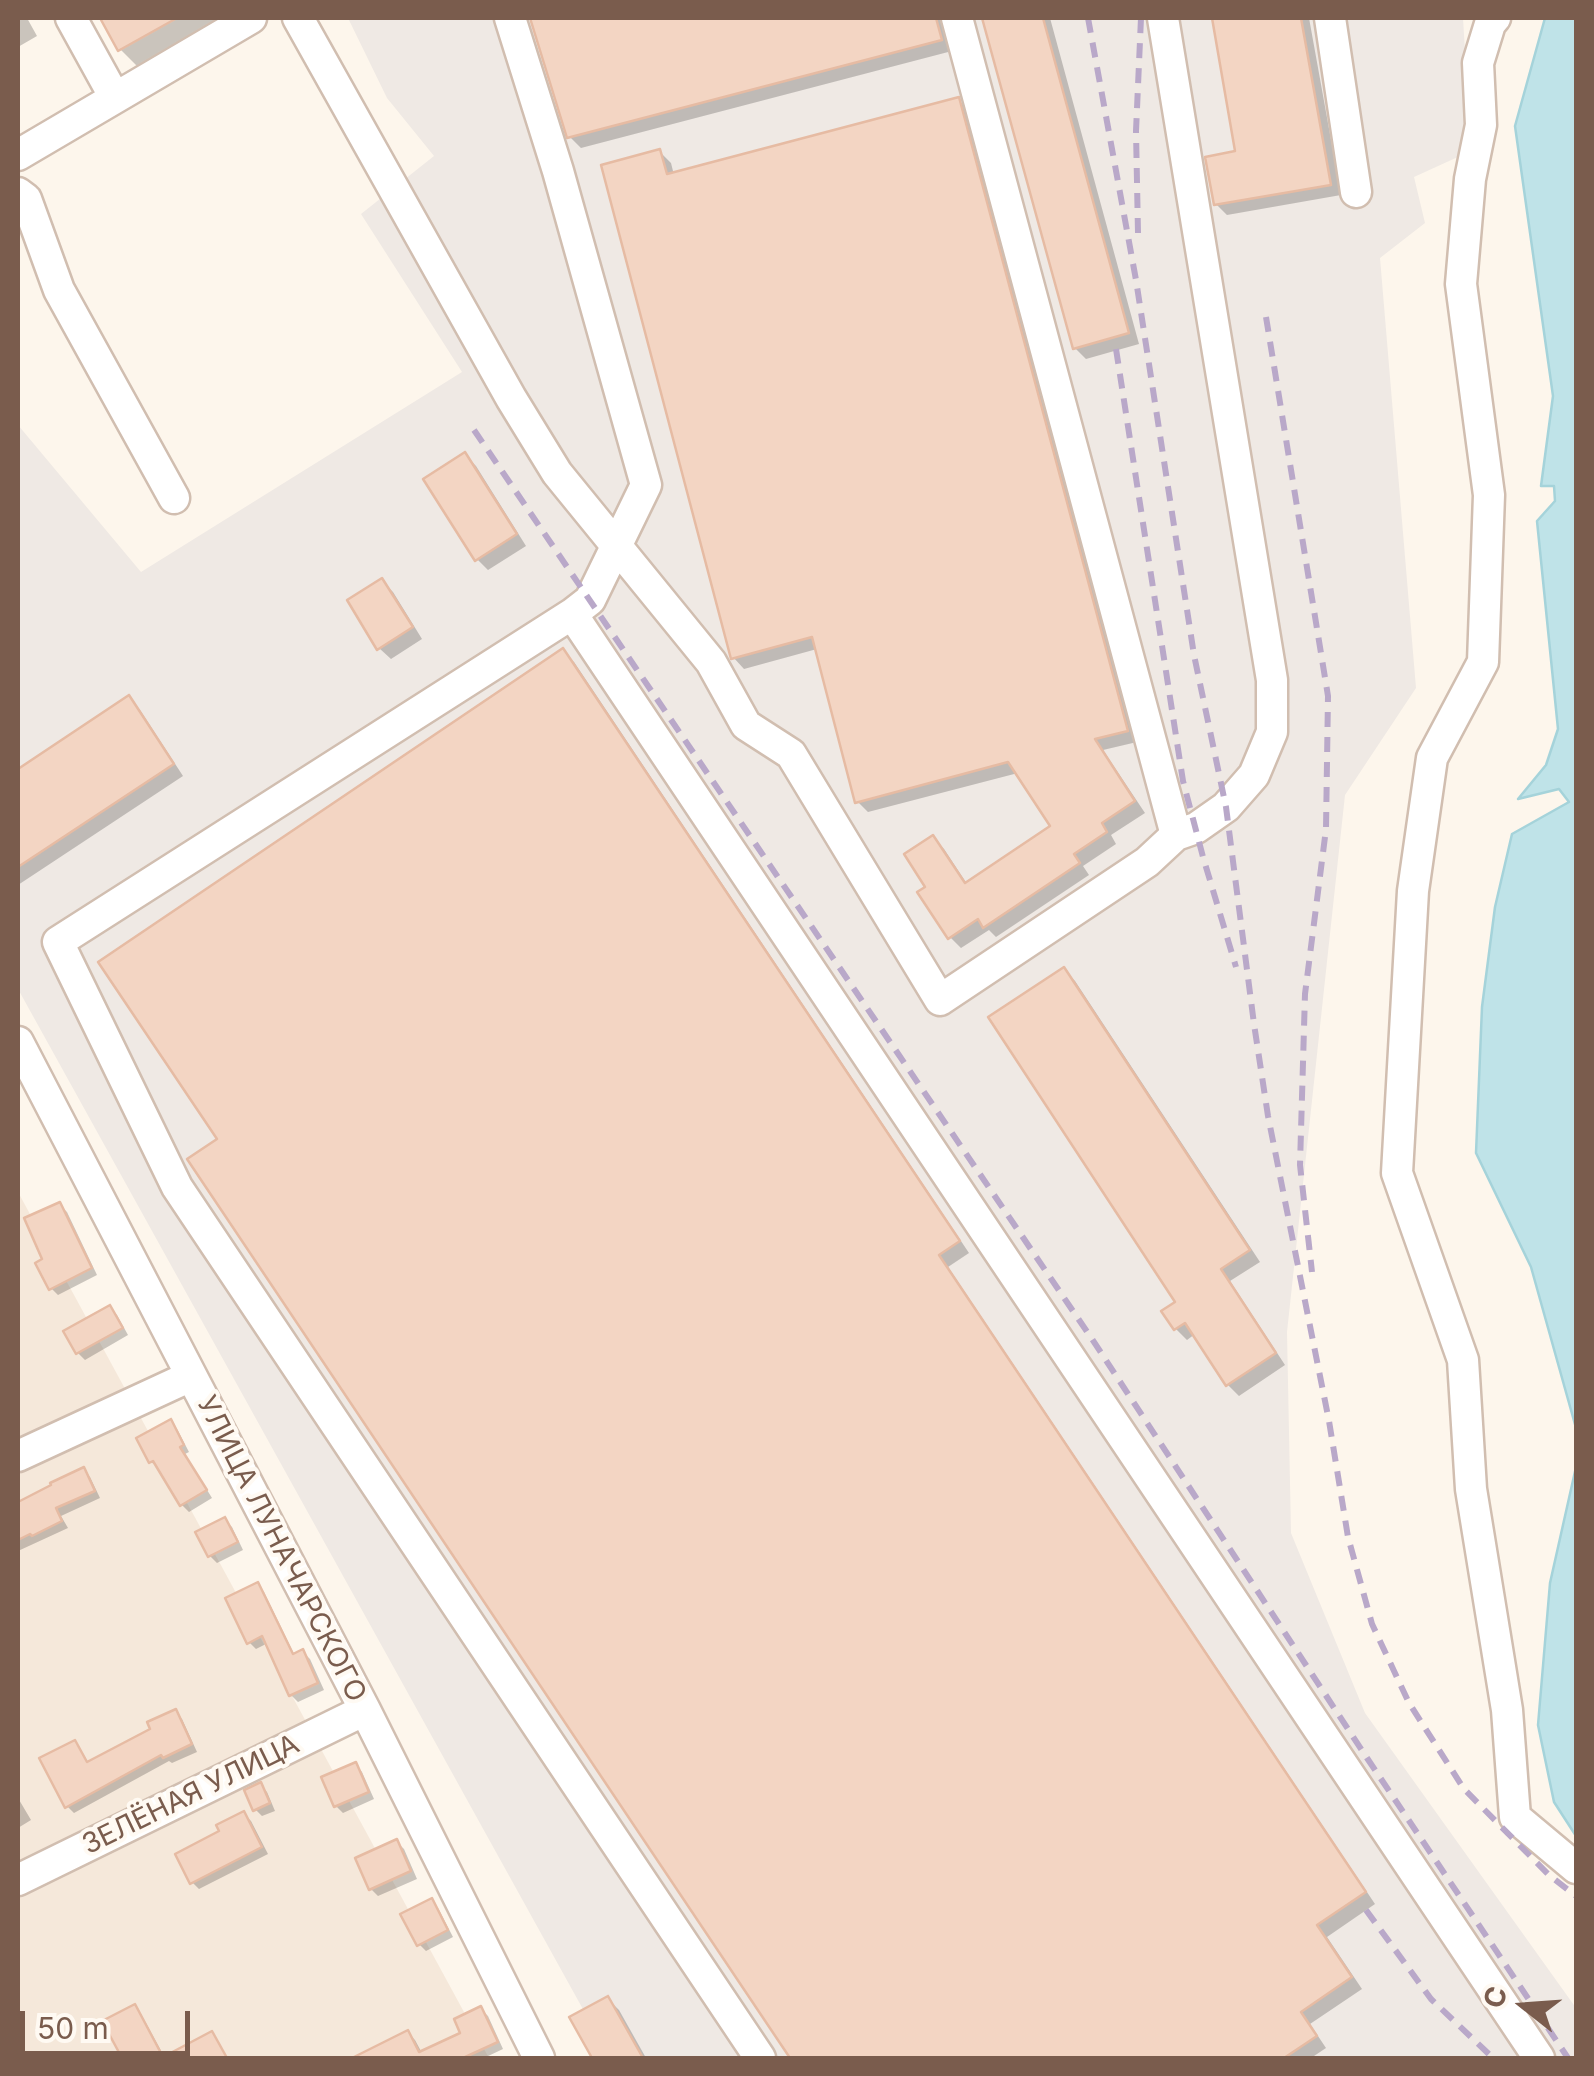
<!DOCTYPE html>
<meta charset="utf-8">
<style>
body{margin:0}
#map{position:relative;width:1594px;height:2076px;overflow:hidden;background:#fdf6ec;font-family:Inter,sans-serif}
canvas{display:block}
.frame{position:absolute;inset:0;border:20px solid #7a5c4d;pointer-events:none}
.north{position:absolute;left:1474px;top:1956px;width:100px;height:100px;-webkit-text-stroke:8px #fffaf3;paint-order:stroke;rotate:287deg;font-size:28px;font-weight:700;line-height:40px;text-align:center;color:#7a5c4d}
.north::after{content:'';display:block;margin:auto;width:35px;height:45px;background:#7a5c4d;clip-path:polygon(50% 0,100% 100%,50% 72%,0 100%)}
.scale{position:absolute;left:20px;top:2011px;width:170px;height:45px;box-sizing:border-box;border:5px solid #7a5c4d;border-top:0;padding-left:12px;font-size:30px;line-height:35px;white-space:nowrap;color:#7a5c4d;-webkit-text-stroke:8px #fffaf3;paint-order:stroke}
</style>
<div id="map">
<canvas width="1594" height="2076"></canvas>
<div class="frame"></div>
<div class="north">С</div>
<div class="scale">50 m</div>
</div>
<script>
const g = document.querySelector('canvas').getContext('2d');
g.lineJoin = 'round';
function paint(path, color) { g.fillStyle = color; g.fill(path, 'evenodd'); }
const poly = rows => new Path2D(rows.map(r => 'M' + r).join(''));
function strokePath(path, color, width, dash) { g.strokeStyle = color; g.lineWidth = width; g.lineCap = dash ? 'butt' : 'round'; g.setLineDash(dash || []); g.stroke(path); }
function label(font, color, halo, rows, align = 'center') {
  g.font = font + ' Inter,sans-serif'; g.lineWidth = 8; g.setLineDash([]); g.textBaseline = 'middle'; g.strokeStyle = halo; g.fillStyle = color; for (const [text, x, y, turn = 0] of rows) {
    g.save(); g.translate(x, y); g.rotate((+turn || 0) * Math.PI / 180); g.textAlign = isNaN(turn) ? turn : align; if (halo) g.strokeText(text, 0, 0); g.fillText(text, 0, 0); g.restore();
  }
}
paint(poly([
 [18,1192,489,2058,18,2058]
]), '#f5e8da');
paint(poly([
 [348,18,1463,18,1471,151,1414,177,1425,223,1380,258,1416,688,1345,795,1287,1332,1291,1533,1365,1713,1576,2008,1576,2058,610,2058,18,989,18,425,141,572,462,372,361,214,434,156,387,98]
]), '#efe9e4');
const water = poly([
 [1545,18,1576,18,1576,1428,1531,1267,1476,1153,1482,1007,1495,907,1512,834,1569,802,1559,789,1518,799,1546,765,1558,729,1537,521,1555,501,1554,486,1541,486,1553,396,1515,126,1545,18],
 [1576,1467,1576,1836,1554,1802,1538,1725,1550,1583,1576,1467]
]);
paint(water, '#bfe3e8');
strokePath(water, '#a5d3da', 2.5);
paint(poly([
 [18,18,27,18,37,36,18,47],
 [103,18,240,18,143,72,120,49],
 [531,18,943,18,952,51,581,148,570,137],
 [985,18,1050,18,1139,344,1086,359,1075,348],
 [1214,18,1309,18,1341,195,1227,215,1216,204,1238,153],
 [958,100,969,111,1137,742,1103,750,1145,813,1111,835,1116,844,1083,866,1089,875,996,937,989,930,961,948,950,937,933,838,944,849,967,884,1053,827,1018,773,868,812,857,801,817,649,744,669,733,657,660,152,671,163,674,175],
 [465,455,476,466,526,546,488,570,477,559],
 [382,581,393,592,422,639,391,659,379,648],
 [562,651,574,662,969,1253,948,1267,1375,1904,1327,1937,1362,1989,1310,2024,1326,2048,1311,2058,793,2058,190,1160,220,1140],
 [129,699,140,710,183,776,18,885,18,772],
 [1064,970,1075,981,1260,1262,1230,1281,1285,1365,1239,1396,1228,1385,1195,1334,1187,1340,1176,1329,1165,1311,1179,1302],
 [60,1205,67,1212,97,1275,58,1295,51,1288,46,1260],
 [110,1308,117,1315,128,1335,85,1360,78,1353],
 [170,1422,177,1429,189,1452,185,1454,212,1498,189,1512,182,1505,160,1468,151,1462],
 [83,1470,90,1477,100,1498,61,1516,68,1528,18,1551,18,1505],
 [225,1520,232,1527,243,1550,217,1563,210,1556],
 [257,1585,264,1592,295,1656,303,1652,310,1659,324,1690,298,1702,291,1695,268,1643,256,1649,249,1642],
 [175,1712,182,1719,197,1752,172,1763,169,1761,74,1813,67,1806,74,1743,81,1750,89,1764,153,1730],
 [356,1765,362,1772,374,1799,343,1813,336,1806],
 [260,1785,267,1792,275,1811,262,1816,255,1809],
 [18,1798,31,1820,18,1828],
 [244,1814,251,1821,268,1854,199,1889,192,1882,223,1832],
 [397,1842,404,1849,417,1879,378,1896,371,1889],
 [431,1901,438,1908,453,1937,426,1951,419,1944],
 [608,1999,619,2010,646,2058,595,2058,572,2018],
 [134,2007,141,2014,165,2058,121,2058,124,2057],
 [481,2009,488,2016,503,2049,484,2058,355,2058,408,2033,415,2040,422,2053,464,2034]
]), '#0003');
const building = poly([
 [100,18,177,18,118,51,100,18],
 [530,18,936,18,942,40,567,138,530,18],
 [982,18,1043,18,1129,333,1073,349,982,18],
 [1212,18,1301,18,1331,185,1214,205,1205,157,1235,151,1212,18],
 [959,97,1128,731,1095,739,1135,801,1102,823,1107,832,1074,854,1080,863,983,928,978,919,948,939,917,892,925,887,904,854,933,835,965,883,1050,826,1008,762,855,803,812,637,731,659,601,165,660,149,667,174,959,97],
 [465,452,517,534,475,561,423,479,465,452],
 [382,578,413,627,377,650,347,600,382,578],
 [563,648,960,1241,939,1255,1366,1892,1317,1925,1352,1977,1301,2012,1317,2036,1284,2058,790,2058,187,1159,217,1139,98,962,563,648],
 [129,695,174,764,18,867,18,769,129,695],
 [1064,967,1250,1250,1221,1269,1276,1353,1226,1386,1185,1323,1174,1330,1161,1311,1175,1302,988,1017,1064,967],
 [60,1202,92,1268,49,1290,35,1263,42,1259,24,1218,60,1202],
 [110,1305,123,1328,76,1354,63,1331,110,1305],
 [171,1419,184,1445,180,1447,207,1490,180,1506,153,1461,149,1463,136,1438,171,1419],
 [84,1467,95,1491,56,1508,62,1521,32,1536,30,1534,18,1540,18,1502,51,1485,50,1483,84,1467],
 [225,1517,238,1542,208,1557,195,1532,225,1517],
 [258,1582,293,1654,303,1649,318,1683,289,1696,262,1636,247,1644,225,1598,258,1582],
 [176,1709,192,1744,163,1758,161,1755,65,1808,39,1758,75,1740,87,1762,150,1729,147,1722,176,1709],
 [356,1762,369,1792,334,1807,321,1777,356,1762],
 [261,1782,270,1803,253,1811,244,1790,261,1782],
 [244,1811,262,1847,190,1884,175,1854,219,1831,216,1825,244,1811],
 [397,1839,411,1871,369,1890,355,1858,397,1839],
 [432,1898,448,1930,417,1946,400,1914,432,1898],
 [608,1996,643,2058,592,2058,569,2017,608,1996],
 [135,2004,163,2057,212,2031,227,2058,122,2058,102,2021,135,2004],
 [481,2006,498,2042,463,2058,352,2058,408,2030,419,2052,460,2033,454,2019,481,2006]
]);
paint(building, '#f3d5c3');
strokePath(building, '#e6bba3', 2.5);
const minor = poly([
 [71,18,114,96],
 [298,18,511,398,557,473,711,662,746,725,791,754,940,1000,1147,862,1176,835,957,18],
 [510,18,558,171,646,485,590,600,572,614,1539,2058],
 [1163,18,1272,680,1272,732,1254,775,1226,807,1196,828,1176,835],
 [1330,18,1356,192],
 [1495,18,1490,24,1478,63,1481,125,1470,179,1461,284,1489,495,1483,662,1432,758,1413,891,1397,1173,1463,1360,1471,1489,1507,1710,1515,1817,1576,1868],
 [18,155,251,18],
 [18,193,26,199,59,290,174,498],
 [572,614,58,942,177,1187,760,2058],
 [18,1042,365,1710,539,2058],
 [18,1456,191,1376],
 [18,1880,365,1710]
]);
strokePath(minor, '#d1beb0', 35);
strokePath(minor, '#fff', 30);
strokePath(poly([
 [1088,18,1136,280,1194,655,1226,807,1254,1024,1268,1116,1329,1421,1348,1537,1372,1624,1409,1703,1464,1789,1549,1875,1576,1896],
 [1138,233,1136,131,1141,18],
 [1266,317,1328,696,1326,829,1305,994,1300,1165,1312,1272],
 [1116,349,1183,781,1203,857,1236,967],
 [474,430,1092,1339,1367,1758,1568,2058],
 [1366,1910,1431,1999,1493,2058]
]), '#b9a8c9', 6, [15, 10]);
label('28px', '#7a5c4d', '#fffaf3', [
 ["УЛИЦА ЛУНАЧАРСКОГО",281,1549,63],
 ["ЗЕЛЁНАЯ УЛИЦА",191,1795,-26]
]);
</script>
